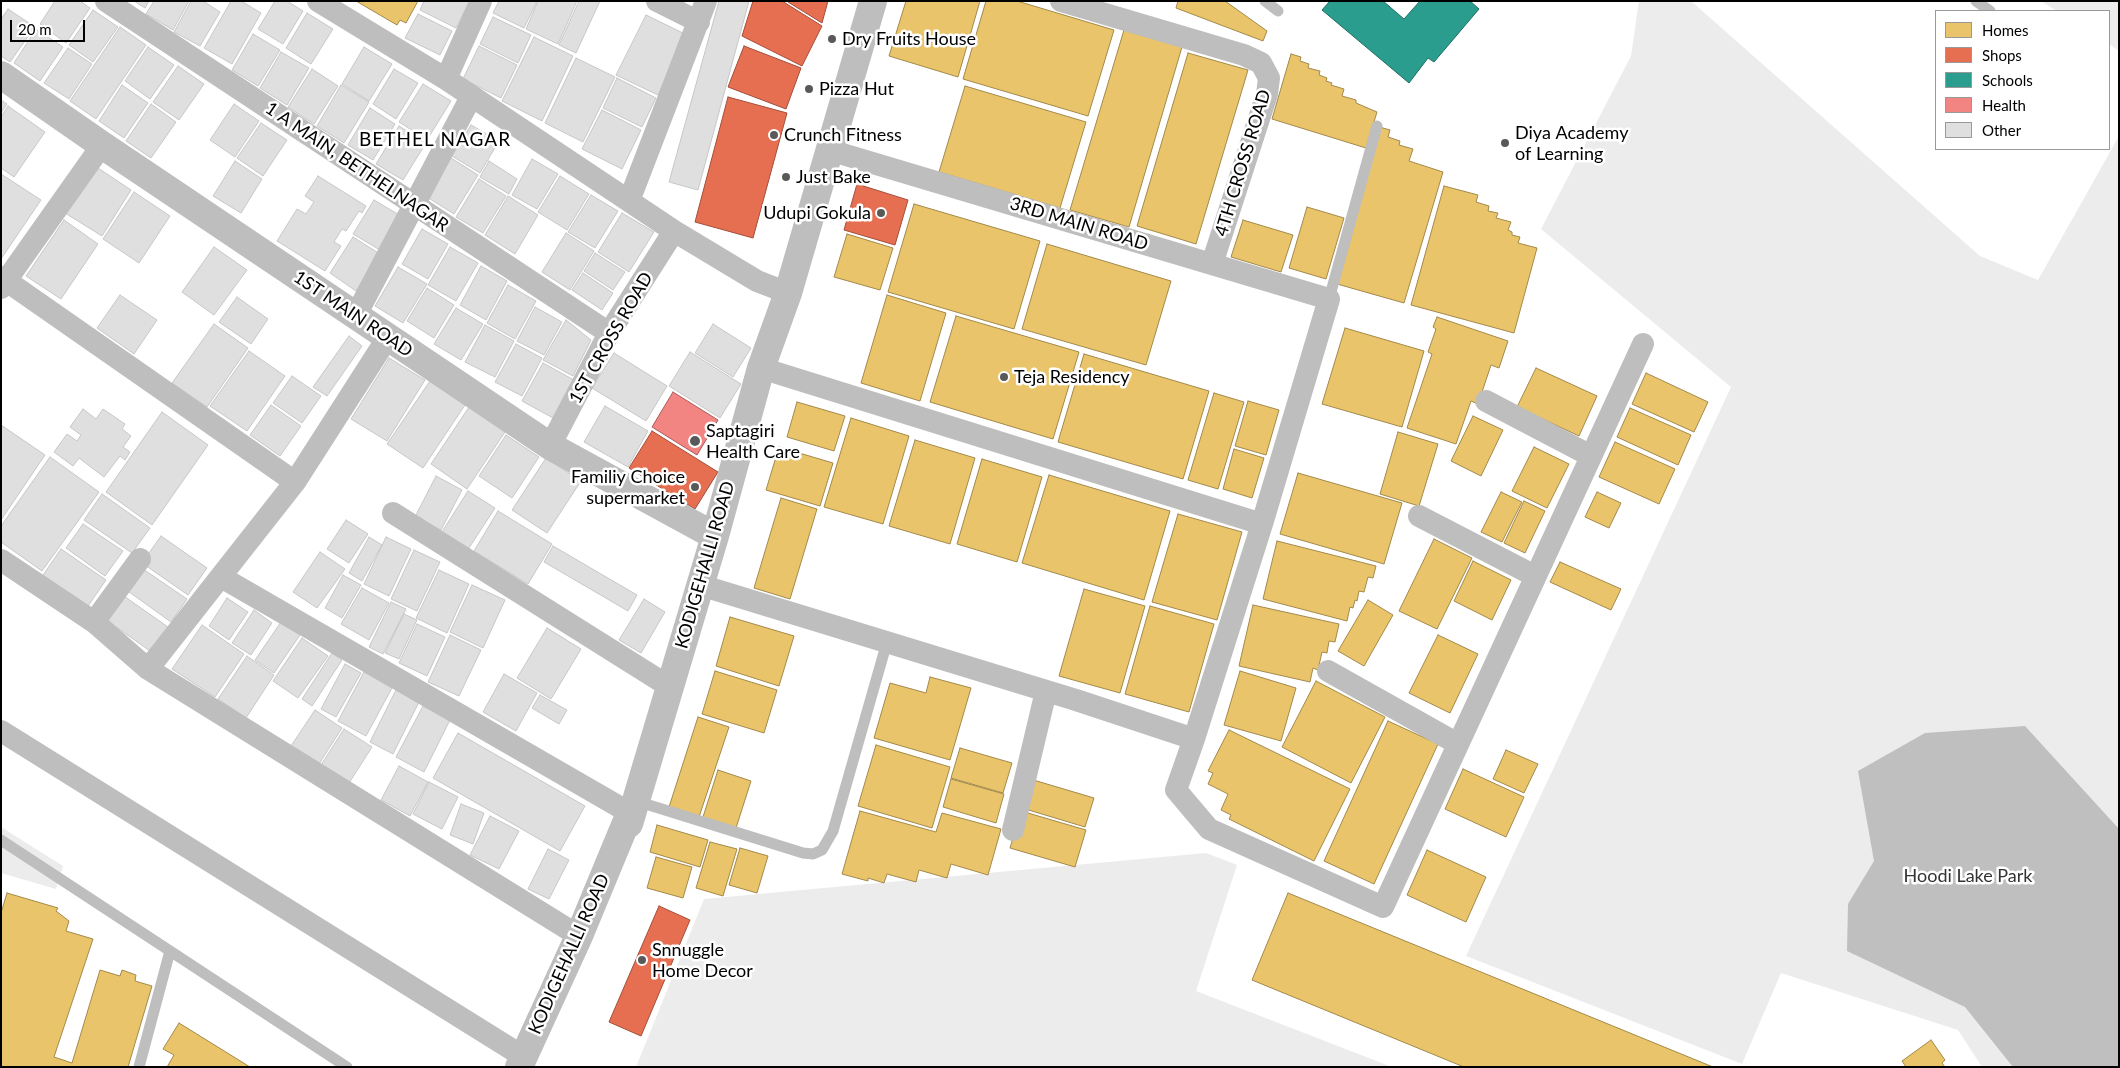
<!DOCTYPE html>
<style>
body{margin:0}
#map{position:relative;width:2120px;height:1068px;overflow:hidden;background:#fff;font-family:Lato,sans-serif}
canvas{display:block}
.frame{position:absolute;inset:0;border:2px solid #000;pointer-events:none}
.legend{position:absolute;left:1935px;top:10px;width:175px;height:140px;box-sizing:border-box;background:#fff;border:1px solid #999;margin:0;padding:6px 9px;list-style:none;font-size:15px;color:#000}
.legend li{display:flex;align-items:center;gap:10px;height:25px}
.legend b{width:25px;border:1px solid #999}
.scale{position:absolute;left:10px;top:20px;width:75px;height:22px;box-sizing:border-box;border:2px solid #000;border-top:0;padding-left:6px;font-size:15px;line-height:18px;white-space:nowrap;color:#000;-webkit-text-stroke:4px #fff;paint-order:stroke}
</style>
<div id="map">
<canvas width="2120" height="1068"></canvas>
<div class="frame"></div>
<ul class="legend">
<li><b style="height:14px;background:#e9c46a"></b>Homes</li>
<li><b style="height:14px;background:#e76f51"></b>Shops</li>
<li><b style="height:14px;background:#2a9d8f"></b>Schools</li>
<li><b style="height:14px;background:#f28482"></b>Health</li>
<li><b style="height:14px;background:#dfdfdf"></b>Other</li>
</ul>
<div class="scale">20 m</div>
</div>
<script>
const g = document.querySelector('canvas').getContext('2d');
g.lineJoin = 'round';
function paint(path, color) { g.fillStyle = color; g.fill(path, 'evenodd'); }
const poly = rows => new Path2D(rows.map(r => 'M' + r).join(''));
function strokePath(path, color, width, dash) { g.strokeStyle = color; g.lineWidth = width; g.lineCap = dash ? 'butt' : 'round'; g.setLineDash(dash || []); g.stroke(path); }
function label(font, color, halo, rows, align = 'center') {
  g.font = font + ' Lato,sans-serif'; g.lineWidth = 5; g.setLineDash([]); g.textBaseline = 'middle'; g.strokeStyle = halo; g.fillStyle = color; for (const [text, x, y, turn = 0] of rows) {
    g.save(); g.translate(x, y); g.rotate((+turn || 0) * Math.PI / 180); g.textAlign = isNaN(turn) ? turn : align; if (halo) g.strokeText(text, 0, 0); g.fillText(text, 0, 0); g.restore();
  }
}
paint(poly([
 [1639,1,1691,1,1980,256,2038,280,2119,136,2119,1067,1982,1067,1958,1030,1781,973,1742,1064,1466,956,1731,387,1541,229,1631,56],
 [2041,1,2119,1,2119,51,2109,44,2109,11,2057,11],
 [1,827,63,866,56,889,1,873],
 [1206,853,1237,865,1196,991,1392,1067,636,1067,704,899]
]), '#ececec');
paint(poly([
 [2025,726,2119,829,2119,1067,2013,1067,1965,1007,1847,951,1848,904,1874,861,1858,771,1925,733]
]), '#bfbfbf');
const homes = poly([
 [356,1,418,1,406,23,400,20,397,25,356,1],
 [906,1,980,1,958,77,889,56,906,1],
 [986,1,1017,1,1114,30,1088,116,963,79,986,1],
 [1178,1,1225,1,1267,31,1263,41,1176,8,1178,1],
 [1124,30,1182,47,1129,227,1070,210,1124,30],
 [1188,53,1248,70,1196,244,1137,226,1188,53],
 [1291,54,1301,57,1300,61,1309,64,1308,68,1320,71,1319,75,1327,78,1326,81,1332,83,1331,85,1344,89,1342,96,1356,100,1356,103,1377,112,1366,148,1272,119,1291,54],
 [965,86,1086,122,1060,208,939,172,965,86],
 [1376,126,1390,130,1388,137,1400,141,1399,145,1413,149,1409,161,1443,172,1404,303,1330,282,1376,126],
 [1444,186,1478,195,1476,202,1489,206,1488,211,1498,213,1496,218,1511,222,1508,230,1512,232,1512,235,1520,237,1518,243,1537,248,1514,333,1411,305,1444,186],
 [914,204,1040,241,1014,329,888,292,914,204],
 [1307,207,1344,218,1326,279,1289,268,1307,207],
 [1243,220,1293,235,1281,272,1231,257,1243,220],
 [847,234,893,248,880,290,834,277,847,234],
 [1047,244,1171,281,1146,365,1022,329,1047,244],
 [887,295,946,313,920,401,861,383,887,295],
 [956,316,1079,352,1053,439,930,402,956,316],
 [1437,317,1508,341,1499,368,1491,365,1478,404,1471,401,1456,444,1407,428,1432,354,1428,352,1436,329,1433,327,1437,317],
 [1345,328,1424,351,1402,427,1322,404,1345,328],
 [1084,354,1209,391,1183,479,1058,442,1084,354],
 [1536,368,1597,396,1579,436,1517,407,1536,368],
 [1646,373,1708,402,1694,432,1632,404,1646,373],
 [1214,393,1244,402,1218,489,1188,480,1214,393],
 [1248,401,1279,410,1266,455,1235,446,1248,401],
 [797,402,845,416,834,451,787,437,797,402],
 [1630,408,1691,435,1678,465,1617,437,1630,408],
 [1473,416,1503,430,1481,476,1451,461,1473,416],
 [851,418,909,436,883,524,824,507,851,418],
 [1398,432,1438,444,1419,506,1380,494,1398,432],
 [915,440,975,458,950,544,889,526,915,440],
 [1615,442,1675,469,1659,504,1599,477,1615,442],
 [779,447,833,463,820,506,766,490,779,447],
 [1534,447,1569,464,1547,508,1512,491,1534,447],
 [1234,449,1264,458,1252,498,1223,489,1234,449],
 [982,459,1042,477,1017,562,957,544,982,459],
 [1298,473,1402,503,1384,564,1280,534,1298,473],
 [1049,475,1170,511,1144,600,1022,563,1049,475],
 [1501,492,1522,502,1502,542,1481,532,1501,492],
 [1597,492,1621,503,1609,528,1585,517,1597,492],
 [781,498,817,509,790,599,754,588,781,498],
 [1524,501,1545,511,1525,553,1504,543,1524,501],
 [1178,514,1242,532,1217,620,1152,602,1178,514],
 [1434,539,1472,558,1437,629,1399,611,1434,539],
 [1277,541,1376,566,1373,578,1368,577,1364,592,1359,591,1357,601,1355,600,1353,608,1350,607,1347,621,1263,599,1277,541],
 [1473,561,1511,580,1492,620,1454,601,1473,561],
 [1560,562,1621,589,1611,610,1550,582,1560,562],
 [1084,589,1145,606,1120,693,1059,676,1084,589],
 [1368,600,1393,615,1364,666,1338,651,1368,600],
 [1253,605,1339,624,1335,642,1329,641,1327,653,1322,652,1318,670,1313,668,1310,682,1239,666,1253,605],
 [1150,606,1214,624,1189,712,1125,694,1150,606],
 [730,617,794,636,779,686,716,666,730,617],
 [1438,635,1478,654,1450,713,1409,693,1438,635],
 [715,671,777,690,764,733,702,714,715,671],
 [1240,671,1296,688,1281,741,1224,725,1240,671],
 [930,677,971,688,950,760,874,738,890,683,926,693,930,677],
 [1316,681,1385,717,1351,783,1282,747,1316,681],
 [698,717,729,727,699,817,669,807,698,717],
 [1388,721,1438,744,1374,884,1324,861,1388,721],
 [1229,730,1350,789,1314,861,1229,819,1231,815,1221,810,1228,794,1208,784,1213,773,1208,771,1229,730],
 [876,745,950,767,932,828,858,806,876,745],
 [960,748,1012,763,1003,793,951,778,960,748],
 [1506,750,1538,764,1524,793,1493,779,1506,750],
 [1463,769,1524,797,1506,837,1445,809,1463,769],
 [718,770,751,781,736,828,703,817,718,770],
 [951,779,1004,794,996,823,943,807,951,779],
 [1030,779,1094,798,1085,827,1022,808,1030,779],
 [860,811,936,832,942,813,1001,829,988,875,951,864,947,878,919,870,916,882,887,874,884,883,868,878,868,881,842,874,860,811],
 [1021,811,1086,830,1075,867,1010,848,1021,811],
 [657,825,708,840,700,867,650,852,657,825],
 [710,842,737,849,723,896,696,888,710,842],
 [740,848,768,856,757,893,729,885,740,848],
 [1427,850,1486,877,1466,922,1407,895,1427,850],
 [656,857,692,867,683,898,647,888,656,857],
 [7,893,58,908,56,911,69,921,66,931,93,939,54,1057,72,1063,100,970,120,976,122,970,136,975,135,981,152,986,128,1067,1,1067,1,913,7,893],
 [1288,893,1713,1067,1464,1067,1252,980,1288,893],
 [179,1023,250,1067,167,1067,174,1055,163,1049,179,1023],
 [1931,1040,1945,1060,1942,1063,1945,1067,1906,1067,1902,1061,1931,1040]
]);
paint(homes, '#e9c46a');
strokePath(homes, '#a3894a', 1);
const shops = poly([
 [753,1,782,1,822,26,802,66,742,36,753,1],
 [788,1,828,1,822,23,788,2,788,1],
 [744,46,801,68,786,109,728,87,744,46],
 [728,97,787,113,753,238,695,222,728,97],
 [857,184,908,200,895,245,844,230,857,184],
 [652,431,718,472,695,509,629,468,652,431],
 [659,906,690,920,641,1036,609,1022,659,906]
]);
paint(shops, '#e76f51');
strokePath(shops, '#a24e39', 1);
const schools = poly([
 [1330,1,1383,1,1404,19,1420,1,1470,1,1479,9,1434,62,1428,58,1409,83,1322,10,1330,1]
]);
paint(schools, '#2a9d8f');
strokePath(schools, '#1d6e64', 1);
const health = poly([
 [673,392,718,420,697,455,652,427,673,392]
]);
paint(health, '#f28482');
strokePath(health, '#a95c5b', 1);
const building = poly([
 [55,1,80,1,90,8,66,43,40,24,55,1],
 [134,1,149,1,145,8,134,1],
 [154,1,189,1,173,30,146,14,154,1],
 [191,1,203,1,220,12,200,46,174,32,191,1],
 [231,1,241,1,261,13,232,64,204,48,231,1],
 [275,1,287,1,303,11,283,44,258,29,275,1],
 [424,1,468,1,469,2,456,28,420,10,424,1],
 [499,1,537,1,524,28,493,13,499,1],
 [538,1,577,1,558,44,526,29,538,1],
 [579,1,600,1,576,53,559,45,579,1],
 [719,1,749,1,698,190,669,182,719,1],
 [8,9,35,27,10,62,1,56,1,19,8,9],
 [93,10,118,27,93,62,69,45,93,10],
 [307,13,333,29,311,64,286,48,307,13],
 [418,14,452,31,440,55,405,38,418,14],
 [646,15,687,35,658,95,616,75,646,15],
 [493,17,531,35,518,63,480,44,493,17],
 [120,27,146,45,96,119,70,101,120,27],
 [36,29,63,47,40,81,14,63,36,29],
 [253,34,280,50,258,86,232,70,253,34],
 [534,37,573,56,542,121,502,101,534,37],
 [479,46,517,65,501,98,463,79,479,46],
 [148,47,174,65,150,99,125,81,148,47],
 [364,47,392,64,369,101,342,84,364,47],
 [68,48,92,64,69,99,44,83,68,48],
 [281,52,309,68,287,105,260,88,281,52],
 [576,58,615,77,583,142,545,123,576,58],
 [178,66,204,84,179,120,153,102,178,66],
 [312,69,338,86,314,124,288,107,312,69],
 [394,69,418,83,396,119,373,104,394,69],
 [617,78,656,98,642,127,603,108,617,78],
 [423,84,451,101,427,140,399,122,423,84],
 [122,85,148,103,124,138,99,121,122,85],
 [341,85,369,102,344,143,317,126,341,85],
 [1,100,7,104,1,113,1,100],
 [151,104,176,122,151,158,126,141,151,104],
 [234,104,259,121,235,157,210,140,234,104],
 [8,106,45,132,14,177,1,168,1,117,8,106],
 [370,108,395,124,373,160,348,145,370,108],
 [602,110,641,130,622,169,582,149,602,110],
 [261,123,287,140,263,176,237,158,261,123],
 [471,125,499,141,480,173,452,156,471,125],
 [399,126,426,143,403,180,376,164,399,126],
 [451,158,478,175,454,214,427,197,451,158],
 [532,159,558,174,537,209,512,195,532,159],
 [235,161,262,179,241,213,213,196,235,161],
 [489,161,517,179,509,194,480,177,489,161],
 [95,166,131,190,102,236,65,213,95,166],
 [1,174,41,200,1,259,1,174],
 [318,176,366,206,362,213,359,211,346,231,342,229,334,242,341,246,325,271,277,241,297,209,306,214,314,202,305,196,318,176],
 [560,176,589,194,567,230,538,212,560,176],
 [479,179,506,196,483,233,456,217,479,179],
 [134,192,170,216,139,263,103,239,134,192],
 [591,195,618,211,595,248,568,232,591,195],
 [508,196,538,215,515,254,485,235,508,196],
 [374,200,401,216,380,250,353,234,374,200],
 [622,213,654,232,629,272,598,252,622,213],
 [64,220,98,244,61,299,26,276,64,220],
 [422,229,448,244,428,279,402,264,422,229],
 [566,233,594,251,570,290,542,272,566,233],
 [353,237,380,254,356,291,330,273,353,237],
 [214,247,247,270,214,315,182,292,214,247],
 [450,247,478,263,456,301,428,285,450,247],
 [595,253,625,272,613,290,584,271,595,253],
 [481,266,507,281,486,320,460,305,481,266],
 [398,267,427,284,403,323,375,306,398,267],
 [583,273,613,293,602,310,572,290,583,273],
 [508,285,536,301,515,339,487,323,508,285],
 [427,288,454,305,434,338,407,321,427,288],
 [120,295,157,320,134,354,97,328,120,295],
 [237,297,268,319,251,344,219,322,237,297],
 [535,307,562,322,544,355,517,341,535,307],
 [456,308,483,324,461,360,434,344,456,308],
 [566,320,591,340,573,376,543,360,566,320],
 [214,324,248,348,207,407,172,383,214,324],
 [713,324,751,348,733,377,695,353,713,324],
 [485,325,514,341,495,377,465,362,485,325],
 [349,336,362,346,327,396,313,387,349,336],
 [516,344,542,358,522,396,495,382,516,344],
 [249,351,285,376,247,431,210,406,249,351],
 [690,352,741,384,720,418,669,386,690,352],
 [614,353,667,386,646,421,592,388,614,353],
 [389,358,425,380,387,441,351,419,389,358],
 [543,363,574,380,553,418,522,401,543,363],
 [292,376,321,396,302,423,273,403,292,376],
 [430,381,465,405,423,468,387,444,430,381],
 [271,405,301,426,280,456,250,435,271,405],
 [605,406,648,431,628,467,584,442,605,406],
 [469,407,505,432,467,489,431,464,469,407],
 [83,409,96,419,103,409,125,424,122,429,131,436,123,447,130,452,125,460,120,456,104,477,79,458,73,466,54,452,67,434,77,441,81,435,70,427,83,409],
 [162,412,208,445,152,525,106,492,162,412],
 [1,425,45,455,1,520,1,425],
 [506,435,539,457,512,498,479,476,506,435],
 [50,457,99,492,42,571,1,542,1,526,50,457],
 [546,458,581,481,547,533,512,510,546,458],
 [436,476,462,490,441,530,415,517,436,476],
 [468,491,495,508,467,551,440,535,468,491],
 [102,494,150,528,132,553,84,520,102,494],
 [498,511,552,544,528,584,474,551,498,511],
 [346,520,368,534,349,563,327,549,346,520],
 [83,524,123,551,105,576,66,548,83,524],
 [161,536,207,568,188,595,142,563,161,536],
 [369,537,382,545,362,581,349,573,369,537],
 [386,537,411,549,389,596,364,584,386,537],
 [553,546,637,595,628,611,544,562,553,546],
 [61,549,106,580,86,609,41,578,61,549],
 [414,550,440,562,417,611,391,599,414,550],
 [320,552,345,569,317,608,293,592,320,552],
 [140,567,187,599,171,622,125,589,140,567],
 [439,570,469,584,447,633,416,618,439,570],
 [343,575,361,585,342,618,325,608,343,575],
 [472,585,505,600,483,648,450,632,472,585],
 [362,588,389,603,369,640,341,624,362,588],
 [121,594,168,627,150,651,105,619,121,594],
 [227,598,248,612,229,640,209,626,227,598],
 [644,599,665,612,641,653,619,640,644,599],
 [391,602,406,609,383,654,369,647,391,602],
 [254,610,272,623,251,655,232,643,254,610],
 [404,614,417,620,399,659,385,653,404,614],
 [281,622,300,635,274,673,255,660,281,622],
 [417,624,445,637,427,676,399,663,417,624],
 [202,625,244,654,215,697,172,669,202,625],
 [547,628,581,649,551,699,517,678,547,628],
 [450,635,481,650,459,696,428,682,450,635],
 [302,638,328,656,298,698,273,681,302,638],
 [332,653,342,660,312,706,302,699,332,653],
 [247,656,274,675,246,718,218,699,247,656],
 [345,664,361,673,336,717,321,709,345,664],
 [364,672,392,688,366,736,338,721,364,672],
 [504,674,537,693,516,731,483,712,504,674],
 [396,690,419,702,393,754,370,742,396,690],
 [540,695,567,710,559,724,532,708,540,695],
 [423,706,450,720,424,772,396,757,423,706],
 [315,710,342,728,319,764,291,746,315,710],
 [344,729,372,747,349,783,321,765,344,729],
 [458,733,585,806,560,851,433,778,458,733],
 [399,766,428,782,410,816,381,800,399,766],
 [429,782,458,797,442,829,413,814,429,782],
 [461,804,484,813,473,844,450,835,461,804],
 [490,816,519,831,499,869,470,855,490,816],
 [548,849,569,860,549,899,528,889,548,849]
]);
paint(building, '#dfdfdf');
strokePath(building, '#c7c7c7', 1);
strokePath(poly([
 [1265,1,1278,11],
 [1976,1,1990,11],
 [1329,299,1377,126],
 [636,801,803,853,813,854,822,850,833,831,887,642],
 [1,840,347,1067],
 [139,1067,170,951]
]), '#bebebe', 11);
strokePath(poly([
 [106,1,609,333],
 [318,1,446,79,674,231,757,281,788,293],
 [657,1,699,22],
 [1061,1,1244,55,1261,63,1269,78,1267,94,1212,264],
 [446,79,481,1],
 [629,201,706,1],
 [1,277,295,482],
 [1,288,102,145],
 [356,315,471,97],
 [388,337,295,482,148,669,579,936],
 [761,368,1262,524,1329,299,829,150],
 [1486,401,1591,456],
 [550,446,609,333,674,231],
 [393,513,670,687],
 [1419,516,1535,576],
 [1,560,94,622,148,669],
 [221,577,630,813],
 [700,585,1076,700,1194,739,1262,524],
 [94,622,140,559],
 [1328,671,1458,744],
 [1,731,524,1057],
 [1194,739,1176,790,1209,829,1383,907,1643,344],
 [1013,830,1046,691]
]), '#bebebe', 22);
strokePath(poly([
 [1,75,102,145,550,446,715,536],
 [519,1067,579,936,630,813,629,824,715,536,761,368,788,293,873,1]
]), '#bebebe', 28);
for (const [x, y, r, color] of [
 [832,39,5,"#595959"],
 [809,89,5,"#595959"],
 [774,135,5,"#595959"],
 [1505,143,5,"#595959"],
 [786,177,5,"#595959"],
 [881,213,5,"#595959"],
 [1004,377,5,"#595959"],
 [695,441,6,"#595959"],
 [695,487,5,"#595959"],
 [642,960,5,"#595959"]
]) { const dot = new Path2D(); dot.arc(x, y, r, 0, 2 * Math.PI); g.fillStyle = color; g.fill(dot); strokePath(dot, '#fff', 2); }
label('18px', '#000', '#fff', [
 ["Dry Fruits House",842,39],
 ["Pizza Hut",819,89],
 ["Diya Academy",1515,133],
 ["of Learning",1515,154],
 ["Crunch Fitness",784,135],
 ["Just Bake",796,177],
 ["Udupi Gokula",871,213,"right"],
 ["Teja Residency",1014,377],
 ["Saptagiri",706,431],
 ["Health Care",706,452],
 ["Familiy Choice",685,477,"right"],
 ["supermarket",685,498,"right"],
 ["Snnuggle",652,950],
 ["Home Decor",652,971]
], 'left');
label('18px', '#000', '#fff', [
 ["4TH CROSS ROAD",1243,163,-73],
 ["1 A MAIN, BETHELNAGAR",357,167,34],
 ["3RD MAIN ROAD",1079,224,17],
 ["1ST MAIN ROAD",353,314,34],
 ["1ST CROSS ROAD",611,338,-60],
 ["KODIGEHALLI ROAD",705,565,-74],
 ["KODIGEHALLI ROAD",569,954,-66]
]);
label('18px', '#333', '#fff', [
 ["Hoodi Lake Park",1968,876]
]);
g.letterSpacing = '1px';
label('19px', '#000', '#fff', [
 ["BETHEL NAGAR",435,140]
]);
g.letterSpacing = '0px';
</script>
